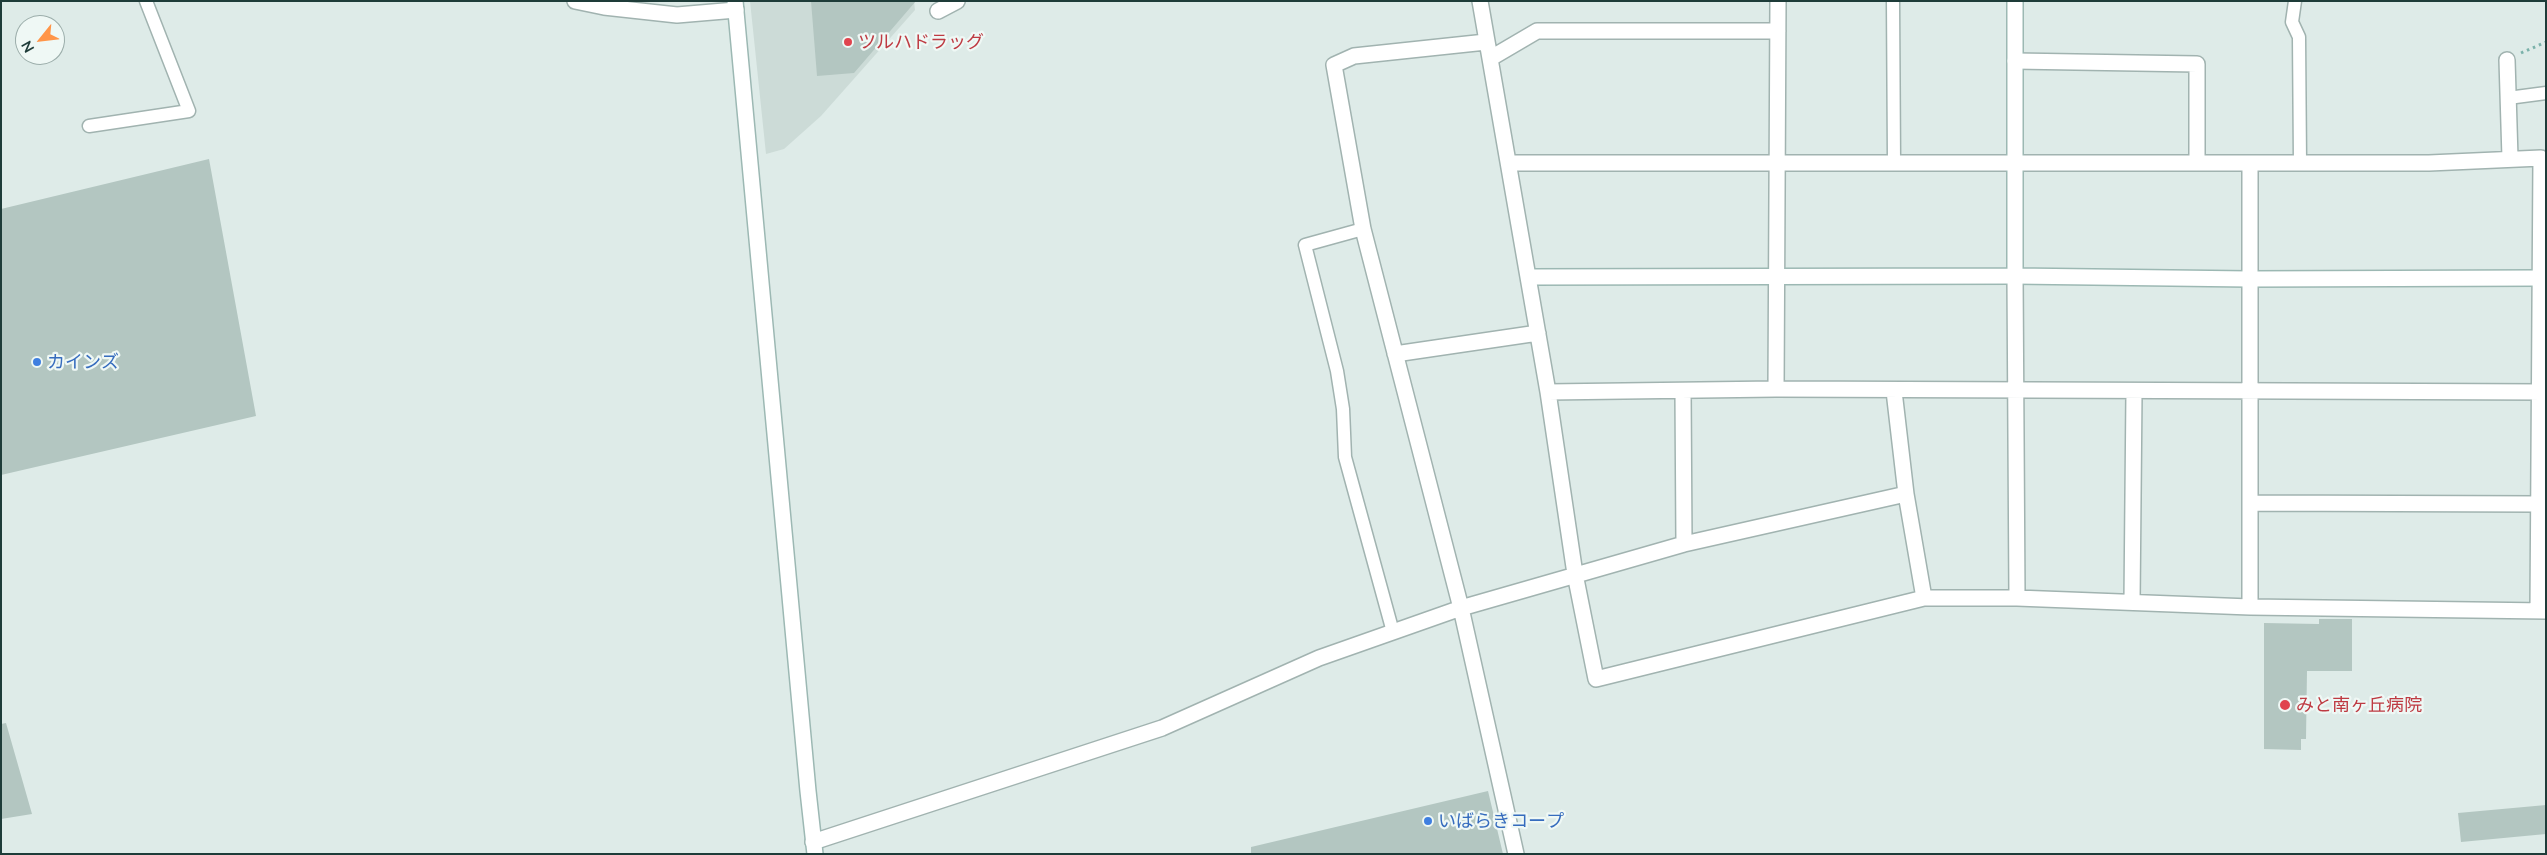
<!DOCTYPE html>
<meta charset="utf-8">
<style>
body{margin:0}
#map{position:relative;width:2547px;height:855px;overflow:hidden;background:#deebe8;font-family:Lato,sans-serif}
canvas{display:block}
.frame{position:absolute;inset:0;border:2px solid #1e3c39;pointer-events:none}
.north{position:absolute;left:15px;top:15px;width:50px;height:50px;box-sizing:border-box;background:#eff8f5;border:1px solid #9badaa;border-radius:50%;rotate:241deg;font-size:14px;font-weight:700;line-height:20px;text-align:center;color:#1e3c39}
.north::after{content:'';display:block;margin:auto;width:18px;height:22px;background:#ff9548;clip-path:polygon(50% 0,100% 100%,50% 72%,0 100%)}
</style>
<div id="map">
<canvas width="2547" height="855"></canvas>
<div class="frame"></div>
<div class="north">N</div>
</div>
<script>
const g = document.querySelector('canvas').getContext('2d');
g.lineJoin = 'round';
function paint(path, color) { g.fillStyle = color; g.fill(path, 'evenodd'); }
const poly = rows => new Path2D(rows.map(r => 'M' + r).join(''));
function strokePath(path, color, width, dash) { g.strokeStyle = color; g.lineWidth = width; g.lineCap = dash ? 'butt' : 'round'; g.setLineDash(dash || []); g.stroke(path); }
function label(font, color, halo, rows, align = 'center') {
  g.font = font + ' Lato,"Noto Sans JP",sans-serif'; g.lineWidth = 4.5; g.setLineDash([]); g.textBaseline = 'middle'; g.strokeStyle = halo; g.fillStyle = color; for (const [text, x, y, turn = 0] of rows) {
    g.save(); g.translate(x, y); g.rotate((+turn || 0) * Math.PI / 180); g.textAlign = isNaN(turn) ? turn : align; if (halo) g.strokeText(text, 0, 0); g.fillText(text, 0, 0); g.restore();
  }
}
paint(poly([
 [750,1,914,1,915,10,821,116,784,149,766,154]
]), '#ccdbd7');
paint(poly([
 [811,1,916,1,854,73,817,76],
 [209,159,256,416,1,475,1,209],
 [2319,619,2352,619,2352,671,2307,671,2306,739,2301,739,2301,750,2264,749,2264,623,2319,624],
 [6,723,32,814,1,819,1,724],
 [1488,791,1503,854,1251,854,1251,847],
 [2546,805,2546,834,2461,842,2458,813]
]), '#b3c6c1');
const lane = poly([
 [1893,1,1894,162],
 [2295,1,2292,22,2299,37,2300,163],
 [2508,98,2546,93],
 [89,126,189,111,146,1],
 [1363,229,1305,245,1337,371,1343,409,1345,457,1393,632]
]);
const street = poly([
 [575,1,604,7,677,15,736,10],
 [1480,1,1548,392,1575,574,1596,679,1924,598,2017,598,2250,607,2546,611],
 [938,11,957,1],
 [1486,42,1354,56,1334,65,1363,229,1461,608,1516,854],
 [1491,58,1537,31,1778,31],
 [2507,60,2510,158],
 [2015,61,2197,64,2197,163],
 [1509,163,2429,163,2541,158,2538,611],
 [2015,276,2017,598],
 [1395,354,1538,333],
 [1776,389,1778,1],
 [1683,391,1684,544],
 [1894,391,1906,494,1924,598],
 [1548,392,1776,389,2546,392],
 [2251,503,2539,504],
 [2132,602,2134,392],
 [2250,607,2250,164],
 [813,842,1162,728,1319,658,1461,608,1684,544,1906,494]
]);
const secondary = poly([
 [735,1,808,791,815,854],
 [2015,276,2015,1],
 [1529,277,2015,276,2249,279,2540,278]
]);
strokePath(lane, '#a1b3b0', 15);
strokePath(street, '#a1b3b0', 18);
strokePath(secondary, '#9cb8b3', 18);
strokePath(poly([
 [2521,53,2546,42]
]), '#7bb2aa', 3, [2.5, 4]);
strokePath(lane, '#fff', 12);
strokePath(street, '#fff', 15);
strokePath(secondary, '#fff', 15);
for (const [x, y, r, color] of [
 [848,42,5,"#e0444e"],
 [37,362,5,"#3f7fe0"],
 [2285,705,6,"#e0444e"],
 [1428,821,5,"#3f7fe0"]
]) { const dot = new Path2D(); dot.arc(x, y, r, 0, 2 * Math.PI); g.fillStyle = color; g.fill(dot); strokePath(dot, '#eff8f5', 2); }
label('18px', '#be3a42', '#eff8f5', [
 ["ツルハドラッグ",858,42],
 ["みと南ヶ丘病院",2296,705]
], 'left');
label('18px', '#366cbe', '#eff8f5', [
 ["カインズ",47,362],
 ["いばらきコープ",1438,821]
], 'left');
</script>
